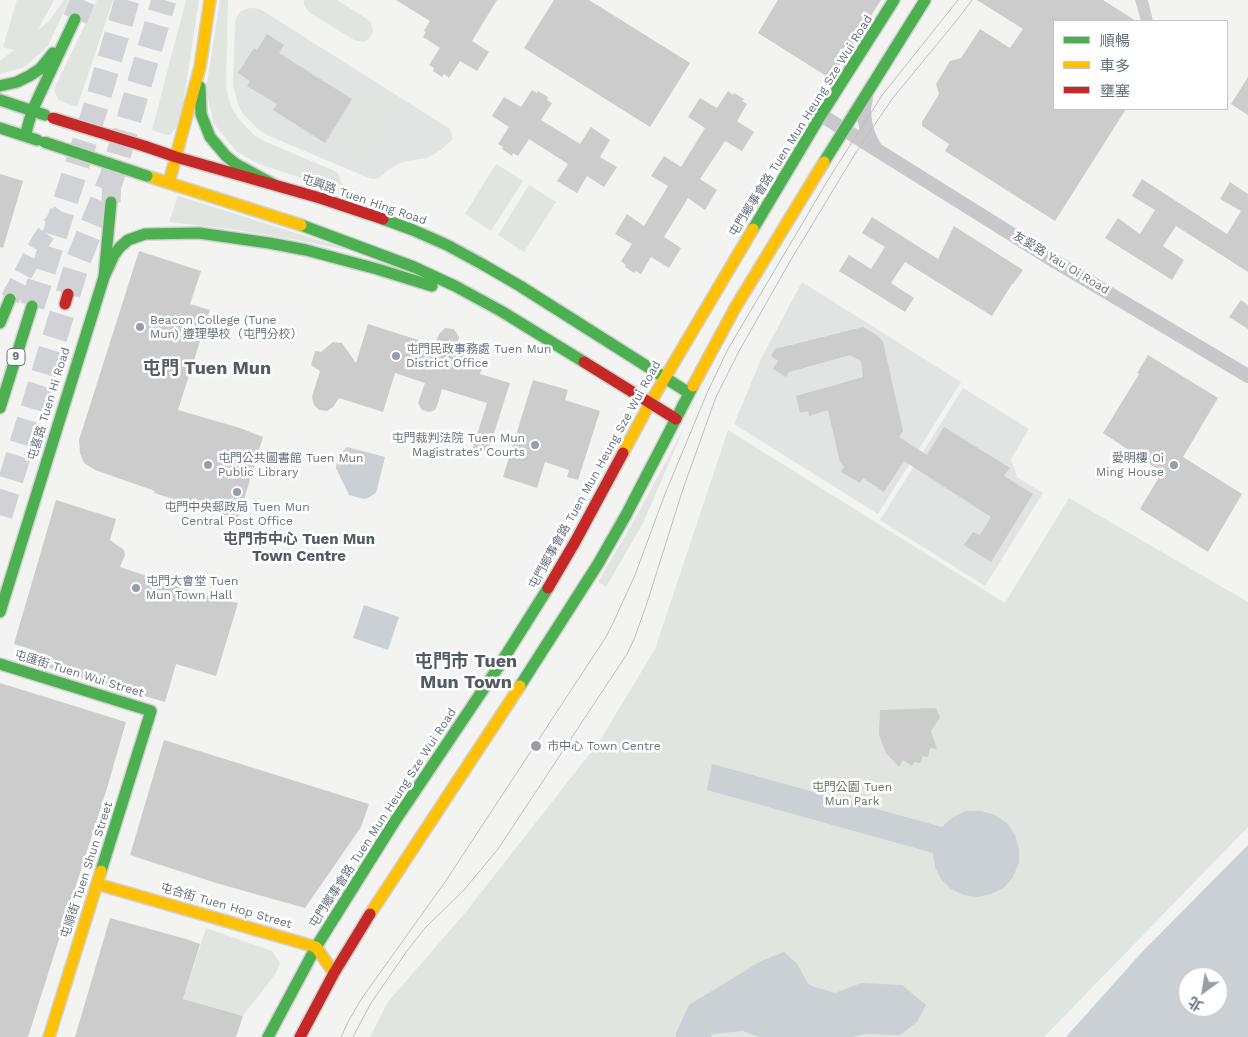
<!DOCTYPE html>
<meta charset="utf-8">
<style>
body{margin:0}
#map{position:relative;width:1248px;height:1037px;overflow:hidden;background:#f3f3f2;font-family:"Work Sans","Noto Sans TC",sans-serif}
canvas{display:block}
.legend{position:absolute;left:1053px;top:20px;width:175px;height:90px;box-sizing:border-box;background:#fff;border:1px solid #c2c6cc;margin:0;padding:6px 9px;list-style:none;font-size:15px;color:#66717f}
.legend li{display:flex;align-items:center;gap:10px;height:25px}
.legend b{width:25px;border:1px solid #c2c6cc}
.north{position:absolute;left:1178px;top:967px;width:50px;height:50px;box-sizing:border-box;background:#fff;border:1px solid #c2c6cc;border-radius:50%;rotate:212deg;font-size:14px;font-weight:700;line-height:20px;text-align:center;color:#66717f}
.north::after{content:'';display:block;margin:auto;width:18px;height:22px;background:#979ea7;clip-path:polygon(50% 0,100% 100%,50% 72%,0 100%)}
</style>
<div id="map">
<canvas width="1248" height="1037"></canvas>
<ul class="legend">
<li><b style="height:6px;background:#4caf50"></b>順暢</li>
<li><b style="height:6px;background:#ffc107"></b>車多</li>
<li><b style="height:6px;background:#c62828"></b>壅塞</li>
</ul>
<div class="north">北</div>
</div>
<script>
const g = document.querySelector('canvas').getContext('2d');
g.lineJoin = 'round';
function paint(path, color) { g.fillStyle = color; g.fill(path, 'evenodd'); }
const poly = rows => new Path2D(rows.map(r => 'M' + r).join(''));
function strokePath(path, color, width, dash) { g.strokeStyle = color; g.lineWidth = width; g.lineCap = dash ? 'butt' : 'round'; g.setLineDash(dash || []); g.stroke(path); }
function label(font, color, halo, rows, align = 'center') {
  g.font = font + ' "Work Sans","Noto Sans TC",sans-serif'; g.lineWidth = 5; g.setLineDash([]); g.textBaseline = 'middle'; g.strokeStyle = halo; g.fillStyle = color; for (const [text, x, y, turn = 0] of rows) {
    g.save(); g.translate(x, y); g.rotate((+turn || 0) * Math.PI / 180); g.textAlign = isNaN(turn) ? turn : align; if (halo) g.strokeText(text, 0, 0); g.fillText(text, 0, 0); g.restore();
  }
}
paint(poly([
 [253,8,260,9,450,129,453,139,441,150,434,154,426,158,402,162,388,170,379,178,375,179,371,179,267,135,258,129,243,114,238,105,233,85,235,24,236,18,240,12,246,9],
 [802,282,961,382,878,514,734,424,762,357],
 [963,388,1029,429,1011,459,1017,477,1043,493,985,586,880,520]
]), '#e2e3e3');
paint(poly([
 [17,0,54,0,38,30,49,21,64,0,69,0,48,46,25,67,0,74,0,61,14,50,3,47],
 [97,0,113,0,77,107,61,101,58,99,55,92,55,87],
 [186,0,199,0,180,123,170,135,166,135,152,130],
 [220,0,228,0,226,85,228,97,232,108,238,118,254,135,264,141,337,172,347,193,259,164,237,152,214,124,206,89],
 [304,0,337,0,367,19,371,22,373,32,371,36,368,40,363,42,354,40,309,12,304,5],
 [369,89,395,106,364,156,338,139],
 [496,164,523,181,491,231,465,214],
 [529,185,556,202,524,252,498,235],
 [178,196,353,251,292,239,231,229,169,222],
 [685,426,643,523,606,587,598,582,635,519],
 [728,430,1005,603,1069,498,1248,602,1248,827,1044,1037,370,1037,388,1002,465,913,599,742,655,649],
 [206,928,272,951,280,963,276,973,243,1016,183,999]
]), '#e1e5e0');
paint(poly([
 [347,447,385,457,376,493,368,498,364,499,349,495,336,468,338,456],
 [364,605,399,617,388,650,353,638],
 [712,764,942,827,953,817,966,811,981,811,995,815,1007,823,1015,835,1019,849,1019,863,1013,877,1004,888,991,894,978,897,964,895,951,889,941,879,935,867,933,853,707,790],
 [1248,845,1248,1037,1066,1037,1142,952],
 [1188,977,1218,977,1218,1007,1188,1007],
 [784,952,797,964,809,985,835,993,861,983,902,985,926,1005,917,1022,900,1035,865,1034,851,1037,759,1037,743,1031,713,1034,711,1037,676,1037,676,1033,689,1005,761,961]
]), '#cad0d4');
paint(poly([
 [396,0,497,0,472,41,489,52,477,71,460,61,449,78,444,74,442,77,433,71,434,68,429,65,440,48,423,37,426,32,424,31,430,21],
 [554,0,589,0,690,63,650,127,524,48],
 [778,0,881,0,831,79,758,33],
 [977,0,1103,0,1136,21,1054,21,1054,109,1126,109,1055,221,945,151,949,144,922,126,922,122,939,94,936,84,950,61,961,58,980,29,1010,48,1023,29],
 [1135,0,1148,0,1153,21,1141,21],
 [267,34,284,45,279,53,352,99,325,143,273,110,277,104,247,86,250,81,238,73,254,48,257,50],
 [1248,77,1248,115,1231,104],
 [532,90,537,93,538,91,548,97,547,100,552,103,541,120,580,144,591,127,610,140,600,157,617,167,604,187,587,176,577,193,557,181,568,164,529,139,518,156,513,153,512,156,502,149,503,147,498,144,509,127,492,116,504,97,521,107],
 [728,91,733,95,734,93,744,99,742,101,747,104,737,121,754,132,742,151,725,141,700,179,717,190,705,210,688,198,664,237,681,248,669,268,651,257,641,274,636,271,634,273,625,267,626,265,621,261,632,244,615,234,627,214,644,226,668,186,651,176,664,156,681,167,705,128,688,117,700,98,717,108],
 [0,174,23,181,3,248,0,247],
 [1142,179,1227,234,1241,211,1220,199,1230,182,1248,194,1248,272,1176,226,1163,246,1184,260,1172,280,1105,238,1118,218,1140,234,1155,210,1132,196],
 [872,217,938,259,954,226,1023,270,1013,284,1012,284,992,316,905,262,891,283,914,298,905,312,839,271,849,255,871,269,885,247,862,233],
 [139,251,201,271,190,304,210,310,178,410,240,428,263,437,238,519,154,493,155,491,95,470,84,463,80,453,79,440],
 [1241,300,1248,305,1248,329,1229,317],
 [368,324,434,345,439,334,445,328,454,329,459,337,455,353,484,362,480,374,510,383,488,452,473,448,487,403,442,389,438,403,435,410,429,412,422,410,418,403,425,383,395,373,383,412,339,398,333,407,327,411,319,410,314,405,312,397,320,371,311,365,315,351,321,352,333,342,342,343,356,363],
 [863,327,878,336,883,342,903,431,899,437,927,455,944,427,1010,468,1004,476,1033,494,991,562,964,545,973,532,980,535,991,517,904,461,884,492,863,478,860,483,841,472,844,467,840,462,828,410,809,416,808,411,800,413,796,396,863,377,861,361,850,355,789,372,786,377,773,369,778,361,771,356,775,349],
 [1148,355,1218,398,1183,457,1242,494,1208,552,1140,509,1162,472,1103,433,1139,374,1137,373],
 [533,380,568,390,565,400,600,411,578,480,567,477,569,470,545,462,537,488,503,477],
 [56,500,116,519,110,540,124,550,125,555,120,567,200,594,238,603,216,676,176,664,165,702,33,663,37,651,14,644],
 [0,683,126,722,107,788,28,1037,0,1037],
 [936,708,940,717,931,731,937,749,930,748,928,757,923,756,920,763,915,762,912,766,903,760,899,767,886,753,879,735,880,710],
 [164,740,369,804,361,827,305,908,216,883,130,855],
 [110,918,186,939,200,944,183,999,243,1016,236,1037,75,1037]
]), '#cccccd');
strokePath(poly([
 [111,202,112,177],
 [10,299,33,255,42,239,62,212]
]), '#d0d2d5', 19, [19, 9]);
strokePath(poly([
 [75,19,83,0],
 [68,294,78,261,112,177,164,0],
 [32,306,96,106,127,0],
 [0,515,65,304]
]), '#d0d2d5', 25, [25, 12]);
const fast = poly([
 [0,86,17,82,29,76,40,69,53,53],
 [200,87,201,114,210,137,226,156,236,164,273,184],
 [0,100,45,115],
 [0,128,37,140],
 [25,136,32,111,75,19],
 [824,162,925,0],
 [383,219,413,230,447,245,482,264,520,286,689,393],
 [301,225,414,267,455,286,501,311,584,362],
 [753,229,821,115,894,0],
 [104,277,114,255,120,247,128,240,145,234,199,233,269,243,306,250,377,269,432,286],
 [0,323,10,299],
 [0,408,32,306],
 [0,612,104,277,111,202],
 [0,664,151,711,101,871],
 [520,686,598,564,626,515,693,386],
 [268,1037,316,947,393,824,499,666,548,588]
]);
const slow = poly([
 [147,176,301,225],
 [169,182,200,67,210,0],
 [693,386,735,308,824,162],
 [623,453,650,403,753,229],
 [97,884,316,947,334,973],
 [370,914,520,686],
 [49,1037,101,871]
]);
const jam = poly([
 [144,146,176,157,320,198,383,219],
 [65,304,68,294],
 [584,362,676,419],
 [548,588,575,542,623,453],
 [300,1037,334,973,370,914]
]);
strokePath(fast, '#d0d1d1', 14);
strokePath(slow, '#d0d1d1', 14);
strokePath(jam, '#d0d1d1', 14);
strokePath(poly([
 [866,98,864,108,865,122,868,134,875,148],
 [821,115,1056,262,1248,376]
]), '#c8c8ca', 14);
strokePath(fast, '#4caf50', 11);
strokePath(slow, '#ffc107', 11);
strokePath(jam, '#c62828', 11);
strokePath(poly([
 [341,1037,349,1020,362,998,445,882,606,637,614,621,635,575,665,494,707,393,728,349,831,175,883,94,958,0],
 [353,1037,371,1003,407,951,425,928,464,890,498,849,627,654,635,637,647,603,683,489,716,397,738,353,789,263,855,154,892,99,957,20,972,0]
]), '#bebfc0', 1);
const fastBridge = poly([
 [44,142,147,176]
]);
const jamBridge = poly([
 [53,118,144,146]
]);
strokePath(fastBridge, '#d0d1d1', 14, []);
strokePath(jamBridge, '#d0d1d1', 14, []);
strokePath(fastBridge, '#4caf50', 11);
strokePath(jamBridge, '#c62828', 11);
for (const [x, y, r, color] of [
 [140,327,5,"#979ea7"],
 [396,356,5,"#979ea7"],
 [535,445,5,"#979ea7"],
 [208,465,5,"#979ea7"],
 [1174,465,5,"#979ea7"],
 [237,492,5,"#979ea7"],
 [136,588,5,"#979ea7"],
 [536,746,6,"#979ea7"]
]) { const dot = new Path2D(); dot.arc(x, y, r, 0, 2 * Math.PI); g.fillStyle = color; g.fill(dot); strokePath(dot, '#fff', 2); }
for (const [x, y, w] of [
 [16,357,18]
]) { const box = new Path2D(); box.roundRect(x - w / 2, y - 8.5, w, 17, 4); g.fillStyle = '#fff'; g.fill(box); strokePath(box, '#66717f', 1); }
label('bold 11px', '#66717f', null, [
 ["9",16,357]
]);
label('12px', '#66717f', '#fff', [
 ["屯門鄉事會路 Tuen Mun Heung Sze Wui Road",801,126,-58],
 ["屯興路 Tuen Hing Road",364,200,19],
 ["友愛路 Yau Oi Road",1061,263,31],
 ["屯喜路 Tuen Hi Road",49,404,-73],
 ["屯門鄉事會路 Tuen Mun Heung Sze Wui Road",595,475,-61],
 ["屯匯街 Tuen Wui Street",79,674,17],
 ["屯門鄉事會路 Tuen Mun Heung Sze Wui Road",383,818,-57],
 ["屯順街 Tuen Shun Street",87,870,-72],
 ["屯合街 Tuen Hop Street",226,906,16]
]);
label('12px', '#66717f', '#fff', [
 ["Beacon College (Tune",150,320],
 ["Mun) 遵理學校（屯門分校）",150,334],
 ["屯門民政事務處 Tuen Mun",406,349],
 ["District Office",406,363],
 ["屯門裁判法院 Tuen Mun",525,438,"right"],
 ["Magistrates' Courts",525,452,"right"],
 ["屯門公共圖書館 Tuen Mun",218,458],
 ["Public Library",218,472],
 ["愛明樓 Oi",1164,458,"right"],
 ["Ming House",1164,472,"right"],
 ["屯門中央郵政局 Tuen Mun",237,507,"center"],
 ["Central Post Office",237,521,"center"],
 ["屯門大會堂 Tuen",146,581],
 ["Mun Town Hall",146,595],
 ["市中心 Town Centre",547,746]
], 'left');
label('12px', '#667764', '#fff', [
 ["屯門公園 Tuen",852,787],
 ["Mun Park",852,801]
]);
label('bold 15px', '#535b65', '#fff', [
 ["屯門市中心 Tuen Mun",299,540],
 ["Town Centre",299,557]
]);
label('bold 18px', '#535b65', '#fff', [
 ["屯門 Tuen Mun",207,369],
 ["屯門市 Tuen",466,662],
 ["Mun Town",466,683]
]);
</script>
